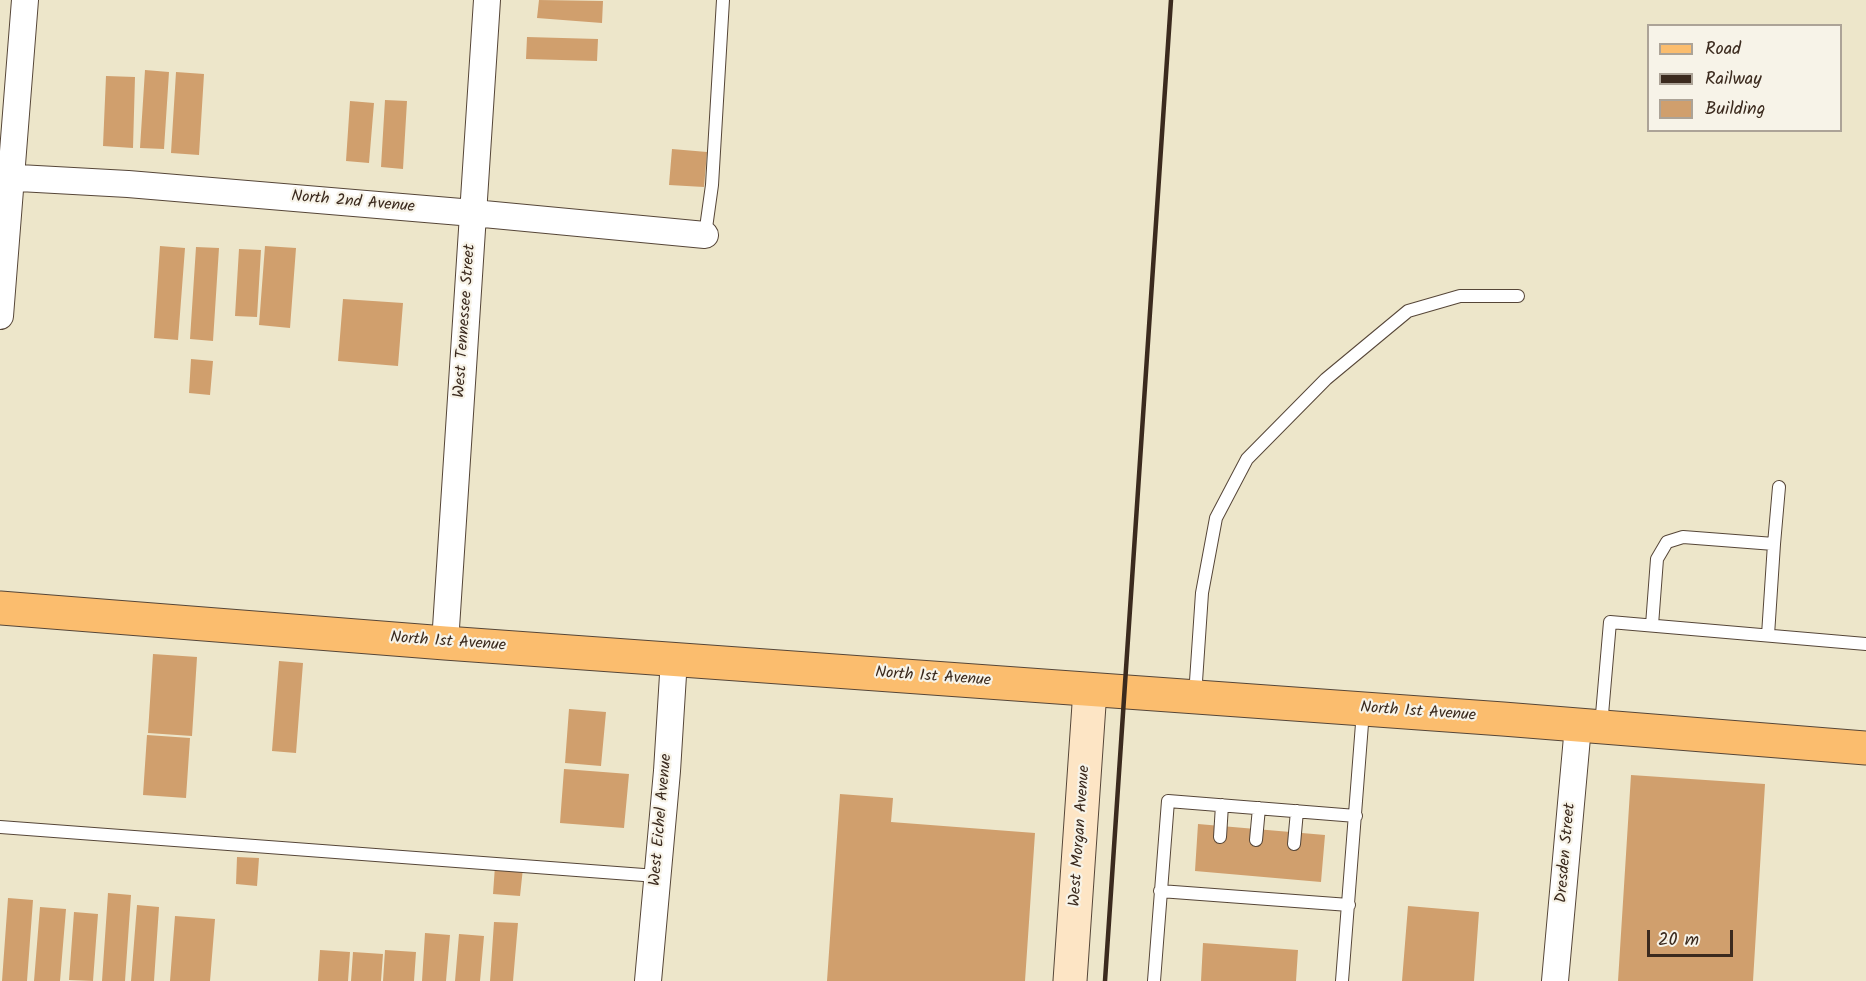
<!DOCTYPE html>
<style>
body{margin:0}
#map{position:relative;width:1866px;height:981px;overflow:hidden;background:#ede6ca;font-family:Kalam,sans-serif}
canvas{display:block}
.legend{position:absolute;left:1647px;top:24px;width:195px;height:108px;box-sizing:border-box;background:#f7f3e8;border:2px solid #aca397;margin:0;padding:8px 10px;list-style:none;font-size:18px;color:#3b2a1e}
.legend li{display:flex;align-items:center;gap:12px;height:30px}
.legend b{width:30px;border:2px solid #aca397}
.scale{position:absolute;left:1647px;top:930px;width:86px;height:27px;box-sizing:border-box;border:3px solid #3b2a1e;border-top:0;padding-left:8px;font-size:18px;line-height:21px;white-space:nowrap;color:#3b2a1e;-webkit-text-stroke:4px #f7f3e8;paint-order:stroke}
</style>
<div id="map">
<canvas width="1866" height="981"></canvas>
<ul class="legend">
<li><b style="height:8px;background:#fbbd6e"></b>Road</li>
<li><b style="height:8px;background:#3b2a1e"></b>Railway</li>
<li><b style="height:16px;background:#d09f6d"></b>Building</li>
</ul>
<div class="scale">20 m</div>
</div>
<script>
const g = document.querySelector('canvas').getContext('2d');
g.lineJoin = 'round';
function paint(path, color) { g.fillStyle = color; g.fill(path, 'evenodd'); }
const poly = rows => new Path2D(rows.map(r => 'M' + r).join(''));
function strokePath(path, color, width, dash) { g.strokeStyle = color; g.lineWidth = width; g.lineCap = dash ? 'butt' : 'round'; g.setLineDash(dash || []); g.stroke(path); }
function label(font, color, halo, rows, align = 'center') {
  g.font = font + ' Kalam,sans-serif'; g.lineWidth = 4.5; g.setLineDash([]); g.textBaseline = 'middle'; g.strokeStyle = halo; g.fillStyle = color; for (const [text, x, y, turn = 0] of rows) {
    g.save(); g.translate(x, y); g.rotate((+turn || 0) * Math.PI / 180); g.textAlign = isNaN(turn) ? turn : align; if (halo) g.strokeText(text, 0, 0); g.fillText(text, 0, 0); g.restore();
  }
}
paint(poly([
 [539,0,603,1,602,23,537,18],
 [527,37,598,39,597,61,526,59],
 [145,70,169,72,164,149,140,148],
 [176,72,204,74,199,155,171,153],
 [106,76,135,77,133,148,103,146],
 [385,100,407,101,403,169,381,167],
 [350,101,374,103,369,163,346,161],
 [672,149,707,152,704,187,669,185],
 [160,246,185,248,178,340,154,338],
 [265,246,296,248,290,328,259,325],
 [196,247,219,248,213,341,190,339],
 [239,249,261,250,257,317,235,316],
 [343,299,403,303,398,366,338,361],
 [191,359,213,361,210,395,189,393],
 [153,654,197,657,192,736,148,733],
 [279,661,303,663,296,753,272,751],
 [569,709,606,712,601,766,565,763],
 [147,735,190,738,186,798,143,795],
 [564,769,629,774,624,828,560,823],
 [1631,775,1765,784,1753,981,1618,981],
 [840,794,893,798,891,822,1035,833,1025,981,827,981],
 [1198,824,1325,835,1321,882,1195,871],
 [237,857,259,858,257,886,236,884],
 [495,866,523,868,520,896,493,894],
 [108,893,131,895,125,981,102,981],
 [8,898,33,900,27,981,2,981],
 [137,905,159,907,154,981,131,981],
 [1408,906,1479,912,1474,981,1402,981],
 [40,907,66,909,60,981,34,981],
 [74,912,98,914,93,981,69,980],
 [175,916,215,919,210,981,170,981],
 [494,922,518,923,513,981,490,981],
 [425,933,450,935,446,981,422,981],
 [459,934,484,936,480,981,455,981],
 [1203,943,1298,950,1296,981,1201,981],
 [320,950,350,952,348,981,318,981],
 [385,950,416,952,414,981,383,981],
 [353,952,383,954,381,981,351,981]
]), '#d09f6d');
const lane = poly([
 [705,235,712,185,723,0],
 [1774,544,1779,487],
 [1652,625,1657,559,1667,542,1683,537,1774,544,1768,635],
 [1195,696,1202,593,1216,518,1247,459,1326,379,1408,311,1460,296,1518,296],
 [1601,726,1610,622,1866,644],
 [0,827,657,876],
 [1220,837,1222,805],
 [1256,840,1259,808],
 [1294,844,1297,811],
 [1160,891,1349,905],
 [1154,981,1168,801,1356,816],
 [1342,981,1363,711]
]);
const street = poly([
 [0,177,128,184,473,213,705,235],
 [0,316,25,0],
 [445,643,487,0],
 [648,981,667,771,674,659],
 [1555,981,1578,726]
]);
const secondary = poly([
 [1070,981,1090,690]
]);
const primary = poly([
 [0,608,445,643,1503,719,1866,748]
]);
strokePath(lane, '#564638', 14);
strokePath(street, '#564638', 28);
strokePath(secondary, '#564638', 35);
strokePath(primary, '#564638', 35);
strokePath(lane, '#fff', 12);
strokePath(street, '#fff', 26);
strokePath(secondary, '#fde5c5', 33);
strokePath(primary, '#fbbd6e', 33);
strokePath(poly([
 [1105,981,1171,0]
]), '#3b2a1e', 4.5);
label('16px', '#3b2a1e', '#f7f3e8', [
 ["North 2nd Avenue",353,203,5],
 ["West Tennessee Street",466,321,-86],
 ["North 1st Avenue",448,643,4],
 ["North 1st Avenue",933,678,4],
 ["North 1st Avenue",1418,713,4],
 ["West Eichel Avenue",662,820,-85],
 ["West Morgan Avenue",1081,836,-86],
 ["Dresden Street",1567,853,-85]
]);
</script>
